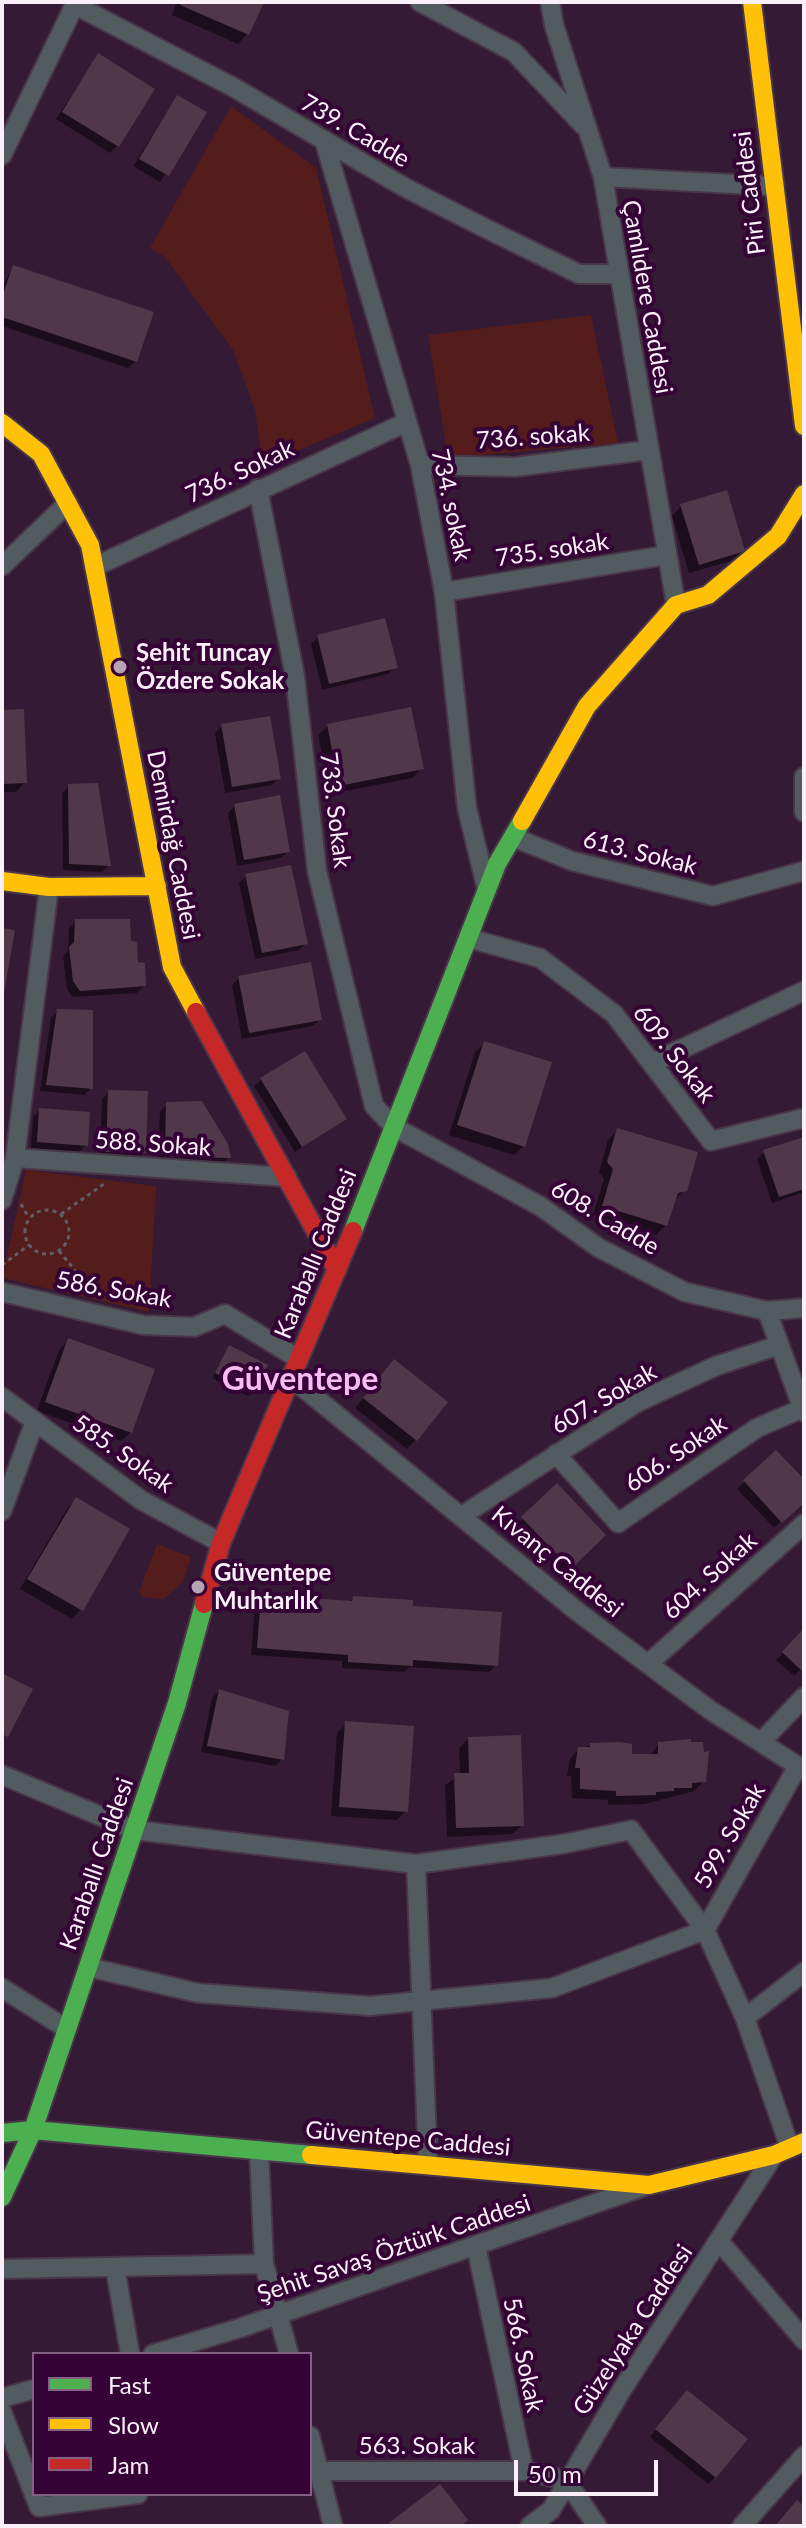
<!DOCTYPE html>
<meta charset="utf-8">
<style>
body{margin:0}
#map{position:relative;width:806px;height:2528px;overflow:hidden;background:#351a35;font-family:Lato,sans-serif}
canvas{display:block}
.frame{position:absolute;inset:0;border:4px solid #fbeffa;pointer-events:none}
.legend{position:absolute;left:32px;top:2352px;width:280px;height:144px;box-sizing:border-box;background:#350336;border:2px solid #846184;margin:0;padding:10px 14px;list-style:none;font-size:24px;color:#fbeffa}
.legend li{display:flex;align-items:center;gap:16px;height:40px}
.legend b{width:40px;border:2px solid #846184}
.scale{position:absolute;left:514px;top:2460px;width:144px;height:36px;box-sizing:border-box;border:4px solid #fbeffa;border-top:0;padding-left:10px;font-size:24px;line-height:28px;white-space:nowrap;color:#fbeffa;-webkit-text-stroke:6px #350336;paint-order:stroke}
</style>
<div id="map">
<canvas width="806" height="2528"></canvas>
<div class="frame"></div>
<ul class="legend">
<li><b style="height:10px;background:#4caf50"></b>Fast</li>
<li><b style="height:10px;background:#ffc107"></b>Slow</li>
<li><b style="height:10px;background:#c62828"></b>Jam</li>
</ul>
<div class="scale">50 m</div>
</div>
<script>
const g = document.querySelector('canvas').getContext('2d');
g.lineJoin = 'round';
function paint(path, color) { g.fillStyle = color; g.fill(path, 'evenodd'); }
const poly = rows => new Path2D(rows.map(r => 'M' + r).join(''));
function strokePath(path, color, width, dash) { g.strokeStyle = color; g.lineWidth = width; g.lineCap = dash ? 'butt' : 'round'; g.setLineDash(dash || []); g.stroke(path); }
function label(font, color, halo, rows, align = 'center') {
  g.font = font + ' Lato,sans-serif'; g.lineWidth = 8; g.setLineDash([]); g.textBaseline = 'middle'; g.strokeStyle = halo; g.fillStyle = color; for (const [text, x, y, turn = 0] of rows) {
    g.save(); g.translate(x, y); g.rotate((+turn || 0) * Math.PI / 180); g.textAlign = isNaN(turn) ? turn : align; if (halo) g.strokeText(text, 0, 0); g.fillText(text, 0, 0); g.restore();
  }
}
paint(poly([
 [231,106,316,168,375,418,263,465,255,410,233,350,165,257,150,248],
 [591,315,618,443,448,458,428,335],
 [26,1170,156,1186,149,1312,2,1278],
 [157,1544,191,1557,183,1582,164,1599,143,1597,139,1592]
]), '#541c1b');
paint(poly([
 [177,2,261,2,247,34,238,44,172,15],
 [98,56,117,146,110,153,56,119],
 [177,97,204,113,160,182,133,166],
 [13,267,135,361,128,368,2,326,2,287],
 [681,506,743,550,734,560,689,573,672,516],
 [318,637,395,667,388,674,322,690,311,644],
 [2,712,25,782,16,792,2,792],
 [222,726,279,778,272,785,225,793,215,733],
 [328,726,422,768,412,778,330,794,318,735],
 [69,786,109,865,102,872,63,870,62,793],
 [235,806,288,851,281,858,237,866,228,813],
 [246,876,306,943,299,950,255,959,239,883],
 [76,921,129,943,144,986,137,993,72,997,67,989,63,956,68,951,69,928],
 [239,978,320,1019,313,1026,242,1039,232,985],
 [58,1011,91,1088,84,1095,40,1091,51,1018],
 [485,1043,524,1146,514,1155,449,1135,475,1052],
 [261,1080,344,1119,295,1152,254,1086],
 [109,1092,144,1152,137,1160,100,1158,102,1099],
 [167,1104,229,1157,222,1164,158,1163,160,1111],
 [40,1110,86,1145,79,1152,31,1148,33,1117],
 [617,1131,685,1190,675,1200,666,1225,656,1235,593,1215,604,1179,599,1172,608,1140],
 [804,1139,804,1192,772,1203,757,1159,764,1152],
 [68,1341,131,1432,121,1441,37,1411,59,1350],
 [229,1348,253,1392,248,1396,212,1378],
 [394,1361,416,1439,407,1449,355,1408],
 [776,1452,804,1482,804,1501,774,1528,737,1489],
 [557,1486,604,1535,563,1574,516,1526],
 [76,1499,81,1609,72,1619,20,1589,67,1509],
 [262,1597,348,1603,353,1598,411,1608,496,1665,489,1672,409,1667,404,1672,342,1668,342,1661,251,1655,255,1604],
 [804,1631,804,1666,794,1676,776,1660],
 [219,1691,282,1759,275,1766,201,1752,212,1698],
 [346,1724,406,1811,397,1820,331,1816,337,1733],
 [469,1738,522,1825,512,1834,447,1837,445,1785,460,1775,459,1748],
 [659,1744,704,1781,694,1791,645,1804,608,1805,608,1800,572,1798,571,1776,567,1776,570,1759,579,1749,591,1745,630,1756,649,1756],
 [680,2400,715,2477,708,2484,650,2437]
]), '#0007');
paint(poly([
 [181,2,264,2,249,35,180,5],
 [98,53,155,89,119,147,62,112],
 [177,95,207,112,169,176,139,159],
 [13,265,154,312,137,362,2,317,2,297],
 [727,490,745,551,699,565,680,504],
 [385,618,398,668,329,684,317,635],
 [411,707,424,769,339,786,327,724],
 [24,709,27,783,2,784,2,710],
 [270,716,281,779,232,787,221,724],
 [98,783,111,866,69,864,68,784],
 [280,795,290,852,244,860,234,804],
 [291,865,308,944,262,953,245,874],
 [75,919,130,919,131,941,137,942,138,962,145,963,146,986,80,991,73,981,69,947,74,942],
 [2,928,15,930,4,993,2,993],
 [311,962,322,1020,249,1033,238,976],
 [57,1009,93,1010,93,1089,46,1085],
 [484,1041,552,1062,525,1147,457,1125],
 [305,1051,347,1119,302,1147,260,1078],
 [108,1090,148,1091,146,1153,106,1152],
 [202,1101,228,1144,231,1158,165,1157,166,1102],
 [39,1108,90,1112,88,1146,37,1142],
 [617,1128,698,1152,687,1191,678,1193,667,1226,602,1206,613,1169,607,1162],
 [804,1137,804,1189,779,1197,763,1150],
 [68,1338,155,1369,132,1433,45,1402],
 [229,1345,268,1365,254,1393,215,1373],
 [394,1359,448,1402,417,1441,363,1398],
 [776,1450,804,1479,804,1503,782,1523,743,1480],
 [557,1483,606,1535,571,1569,521,1517],
 [76,1497,130,1529,83,1611,27,1579],
 [261,1595,352,1601,353,1596,413,1600,413,1606,502,1612,498,1666,413,1660,413,1666,348,1662,348,1655,257,1648],
 [804,1628,804,1669,802,1671,782,1652],
 [2,1673,33,1689,8,1737,2,1734],
 [219,1689,289,1711,284,1760,207,1746],
 [345,1721,414,1726,408,1812,339,1807],
 [521,1735,524,1826,456,1828,454,1773,469,1773,468,1737],
 [691,1739,691,1742,703,1742,704,1752,709,1751,706,1782,692,1783,692,1788,674,1788,674,1791,656,1792,656,1795,616,1796,616,1791,580,1789,580,1768,575,1768,578,1747,590,1747,590,1743,620,1742,632,1744,632,1754,658,1754,658,1742],
 [687,2390,748,2439,716,2478,655,2429],
 [440,2484,468,2520,461,2526,385,2526],
 [797,2500,804,2506,804,2526,775,2526]
]), '#50384a');
const street = poly([
 [420,2,514,52,583,125],
 [550,2,554,25,603,177,676,605],
 [75,5,233,87,404,187,489,230,579,274,619,274],
 [324,140,420,465,444,592,467,808,487,890],
 [2,155,76,2],
 [603,177,772,186],
 [420,465,515,467,649,450],
 [258,489,295,676,317,871,374,1106,394,1127,540,1206,599,1248,685,1292,767,1311,804,1308],
 [2,566,68,503],
 [94,567,407,422],
 [444,592,667,555],
 [804,777,804,812],
 [513,837,572,861,713,896,804,871],
 [468,938,540,958,614,1014,711,1141,804,1118],
 [652,1063,804,991],
 [15,1158,287,1177],
 [2,1200,15,1158,49,887],
 [2,1292,143,1325,194,1327,225,1314,299,1359],
 [767,1311,804,1412],
 [290,1377,578,1612,710,1710,804,1770],
 [2,1397,141,1500,221,1543],
 [556,1454,618,1523,757,1428,803,1408],
 [2,1511,35,1421],
 [463,1515,638,1402,716,1366,779,1345],
 [648,1664,804,1524],
 [761,1742,804,1697],
 [2,1775,134,1830,416,1864,563,1844,631,1830,705,1930,745,2018,790,2148],
 [416,1864,428,2165],
 [88,1967,198,1993,370,2006,552,1988,705,1930,798,1766],
 [2,1988,67,2029],
 [745,2018,804,1972],
 [259,2150,264,2264,289,2354],
 [719,2241,804,2340],
 [476,2246,524,2471,566,2480,597,2526],
 [115,2267,130,2354],
 [2,2269,264,2264],
 [153,2354,240,2328,642,2187],
 [2,2398,34,2389],
 [2,2412,39,2507,138,2494],
 [310,2436,333,2526],
 [310,2471,524,2471],
 [530,2526,551,2510,623,2388,774,2155],
 [742,2526,804,2456]
]);
const fast = poly([
 [353,1231,497,864,522,821],
 [2,2133,33,2130,311,2155],
 [2,2197,33,2130,177,1703,204,1604]
]);
const slow = poly([
 [752,2,804,426],
 [2,423,41,454,90,545,172,967,196,1012],
 [522,821,587,706,676,605,708,595,778,536,804,494],
 [2,881,49,887,157,886],
 [311,2155,649,2185,774,2155,804,2142]
]);
const jam = poly([
 [196,1012,337,1270],
 [204,1604,221,1543,353,1231]
]);
strokePath(street, '#4a364a', 22);
strokePath(fast, '#4a364a', 22);
strokePath(slow, '#4a364a', 22);
strokePath(jam, '#4a364a', 22);
strokePath(poly([
 [21,1204,29,1218],
 '25 1232a22 22 0 1 1 44 0a22 22 0 1 1-44 0Z',
 [61,1214,104,1184],
 [59,1251,94,1293],
 [2,1265,29,1245]
]), '#605f69', 3, [4, 4]);
strokePath(street, '#525b60', 18);
strokePath(fast, '#4caf50', 18);
strokePath(slow, '#ffc107', 18);
strokePath(jam, '#c62828', 18);
for (const [x, y, r, color] of [
 [120,667,8,"#b6a4b5"],
 [198,1587,8,"#b6a4b5"]
]) { const dot = new Path2D(); dot.arc(x, y, r, 0, 2 * Math.PI); g.fillStyle = color; g.fill(dot); strokePath(dot, '#350336', 3); }
label('24px', '#fbeffa', '#350336', [
 ["739. Cadde",355,131,30],
 ["Piri Caddesi",750,193,-97],
 ["Çamlıdere Caddesi",647,297,80],
 ["736. sokak",533,437,-4],
 ["736. Sokak",240,472,-25],
 ["734. sokak",451,505,78],
 ["735. sokak",552,550,-9],
 ["733. Sokak",335,810,83],
 ["Demirdağ Caddesi",173,845,79],
 ["613. Sokak",640,853,14],
 ["609. Sokak",674,1054,52],
 ["588. Sokak",153,1144,4],
 ["608. Cadde",605,1218,31],
 ["Karaballı Caddesi",316,1254,-68],
 ["586. Sokak",114,1290,10],
 ["607. Sokak",604,1399,-30],
 ["585. Sokak",123,1454,35],
 ["606. Sokak",676,1454,-34],
 ["Kıvanç Caddesi",557,1562,39],
 ["604. Sokak",710,1576,-42],
 ["599. Sokak",730,1836,-60],
 ["Karaballı Caddesi",97,1864,-71],
 ["Güventepe Caddesi",408,2139,5],
 ["Şehit Savaş Öztürk Caddesi",394,2249,-19],
 ["Güzelyaka Caddesi",633,2330,-57],
 ["566. Sokak",523,2355,78],
 ["563. Sokak",417,2446]
]);
label('bold 24px', '#fbeffa', '#350336', [
 ["Şehit Tuncay",136,653],
 ["Özdere Sokak",136,681],
 ["Güventepe",214,1573],
 ["Muhtarlık",214,1601]
], 'left');
label('bold 32px', '#f8bbf5', '#350336', [
 ["Güventepe",300,1380]
]);
</script>
